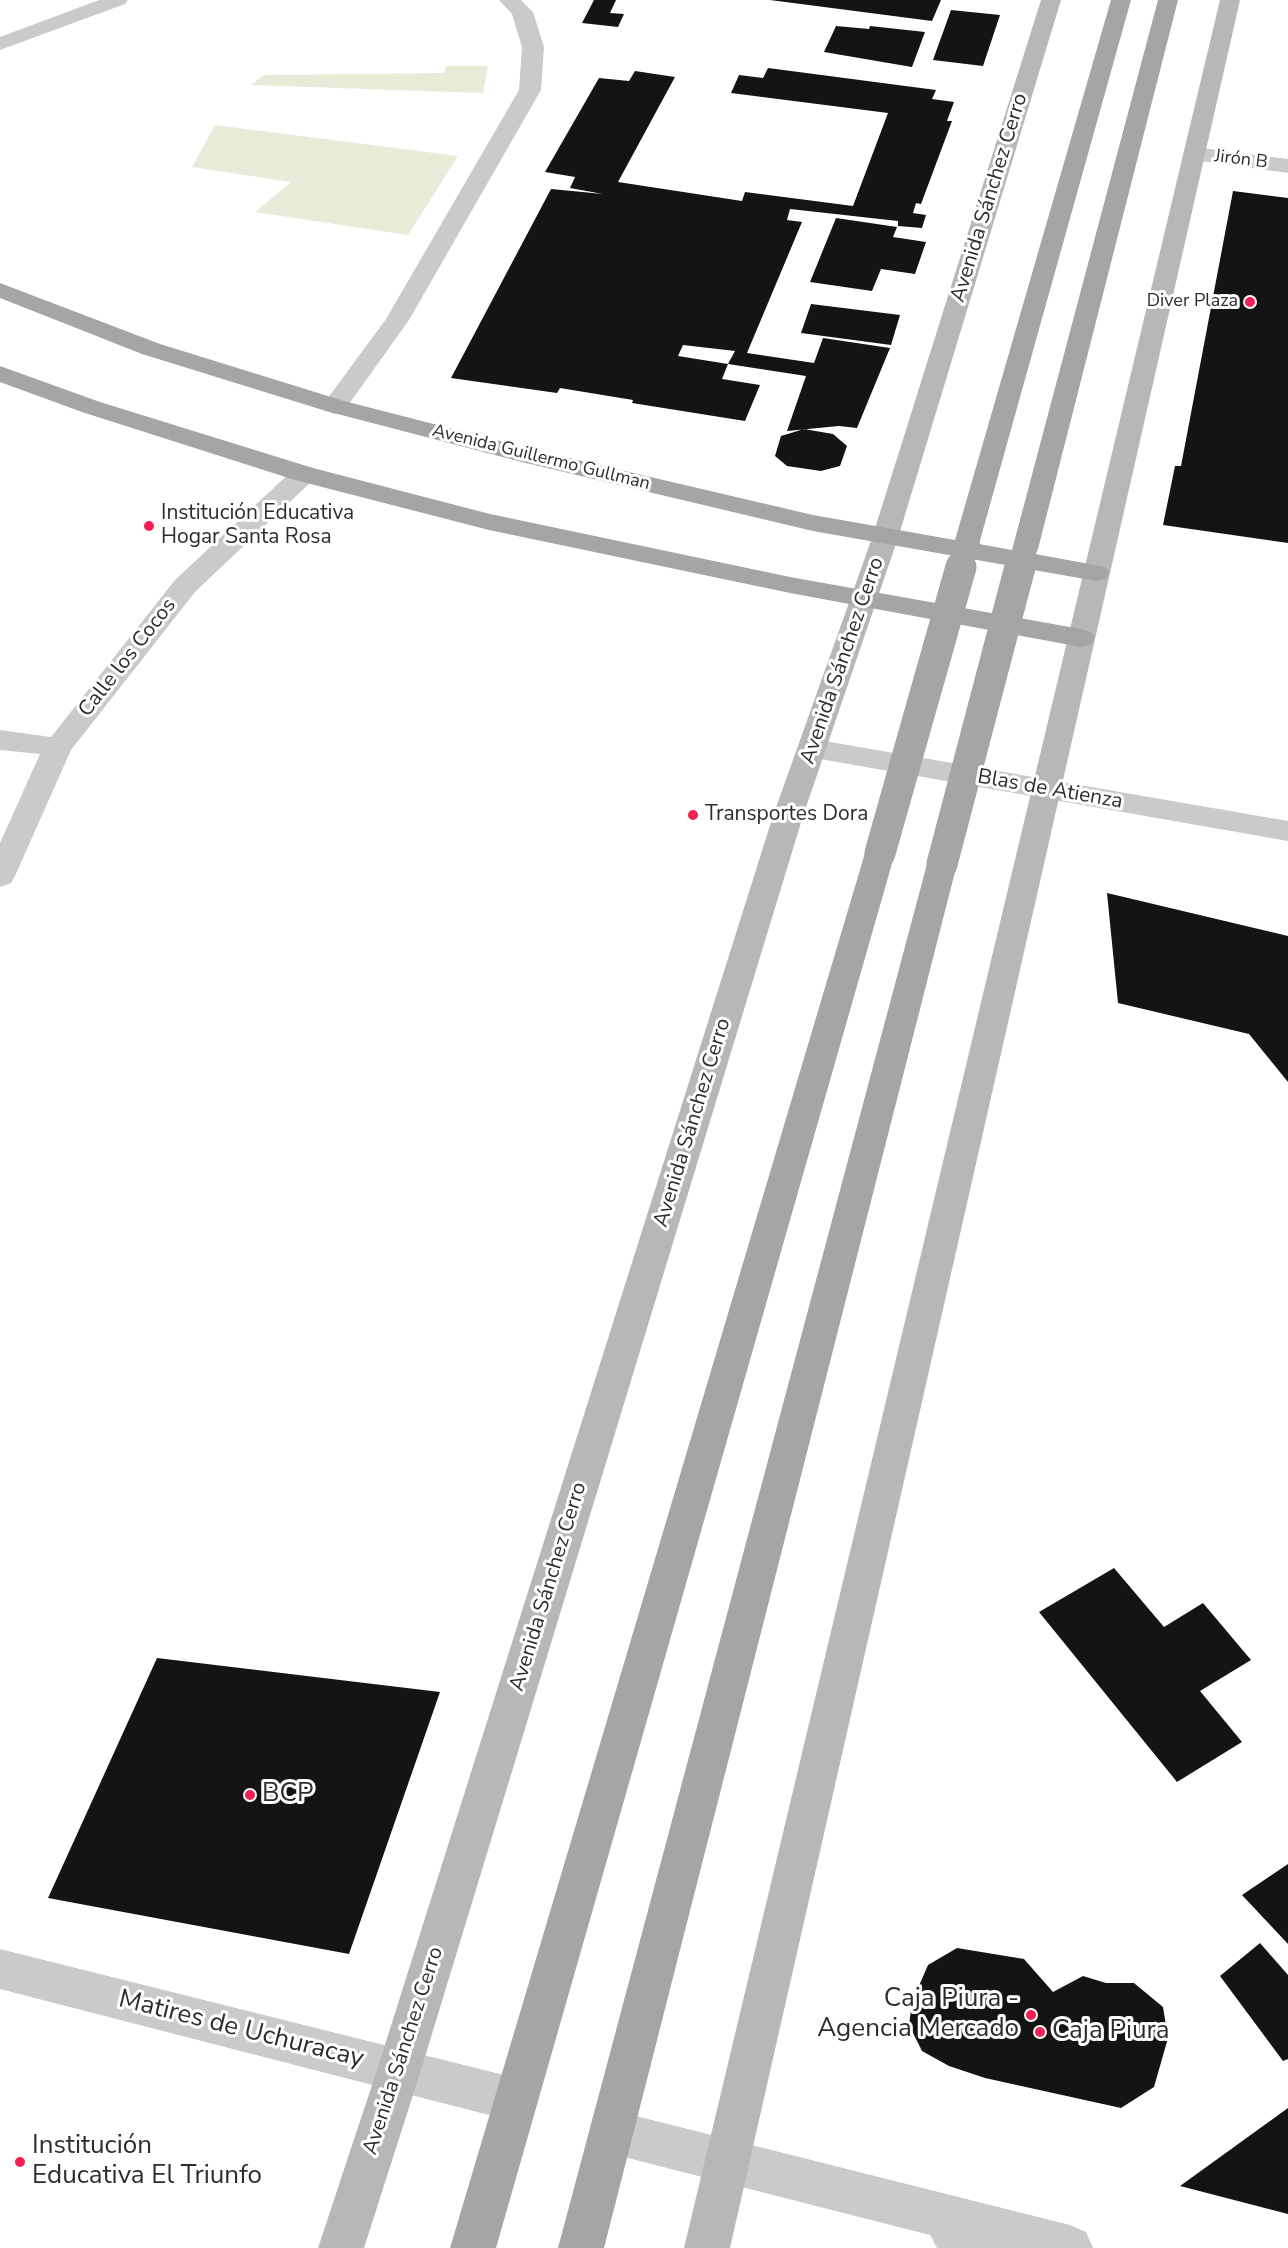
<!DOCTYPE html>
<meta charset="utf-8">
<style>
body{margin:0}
canvas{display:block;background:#fff}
</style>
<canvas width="1288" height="2248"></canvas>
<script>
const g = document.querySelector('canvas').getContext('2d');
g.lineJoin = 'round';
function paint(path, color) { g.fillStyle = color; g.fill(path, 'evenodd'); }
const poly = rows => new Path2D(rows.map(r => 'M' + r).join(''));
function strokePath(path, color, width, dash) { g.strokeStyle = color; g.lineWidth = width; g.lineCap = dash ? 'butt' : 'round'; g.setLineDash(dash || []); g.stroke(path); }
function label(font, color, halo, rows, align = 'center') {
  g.font = font + ' "Nunito Sans",sans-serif'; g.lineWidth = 6; g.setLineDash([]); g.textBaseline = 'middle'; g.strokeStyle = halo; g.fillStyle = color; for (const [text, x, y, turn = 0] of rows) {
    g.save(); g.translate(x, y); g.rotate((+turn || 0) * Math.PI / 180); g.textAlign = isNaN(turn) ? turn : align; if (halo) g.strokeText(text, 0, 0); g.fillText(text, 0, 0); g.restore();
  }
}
paint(poly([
 [446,66,488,66,483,93,251,85,264,75,445,73],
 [215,125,458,156,408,235,255,212,291,182,192,167]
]), '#e7ecd9');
paint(poly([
 [594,0,616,0,610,13,624,14,618,27,582,23],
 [770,0,941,0,932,21],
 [951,10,1000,15,983,66,933,60],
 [836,26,869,29,870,26,925,32,912,67,824,52],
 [768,68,936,90,932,99,954,102,947,121,952,121,921,204,916,203,913,213,926,215,922,228,898,226,898,221,790,209,787,220,802,222,747,353,814,363,823,338,890,348,857,428,839,426,787,431,806,376,728,364,722,379,760,385,745,421,632,403,633,400,560,388,557,393,451,378,551,189,603,194,570,188,575,177,545,172,599,78,629,81,635,71,675,77,618,182,742,201,745,192,853,206,888,113,731,93,739,75,763,78],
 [683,345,735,351,728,364,678,356],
 [1233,191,1288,198,1288,543,1163,525,1175,466,1181,466],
 [836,218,897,227,893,237,926,242,915,274,881,269,872,291,810,282],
 [811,304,900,315,891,345,801,333],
 [804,429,833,434,847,446,840,466,821,471,787,466,775,456,781,436],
 [1107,893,1288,936,1288,1082,1249,1034,1118,1003],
 [1114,1568,1164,1627,1203,1603,1251,1660,1200,1691,1242,1742,1177,1782,1039,1612],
 [157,1658,440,1692,349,1954,48,1898],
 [1288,1864,1288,1944,1242,1895],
 [1260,1943,1288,1975,1288,2059,1283,2061,1220,1976],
 [957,1948,1024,1959,1053,1992,1083,1976,1106,1983,1134,1983,1163,2007,1168,2038,1154,2087,1121,2108,985,2078,949,2066,922,2051,909,2025,912,2002,928,1965],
 [1288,2108,1288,2214,1180,2186]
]), '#141414');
paint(poly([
 [499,0,521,0,533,12,544,47,541,90,409,320,344,411,335,414,326,411,322,406,386,319,519,90,522,47,512,14,499,0],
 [1194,147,1288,159,1288,173,1186,159,1183,154,1186,149,1194,147],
 [304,466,313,468,317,474,313,480,195,592,71,750,15,876,11,883,0,887,0,843,40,754,0,750,0,730,51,737,175,580,295,468,304,466],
 [813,739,1288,821,1288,841,803,756,799,749,803,742,813,739],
 [0,1949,516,2078,531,2085,538,2100,531,2115,516,2122,0,1989,0,1949],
 [942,2193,958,2199,979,2232,986,2248,937,2248,920,2215,926,2199,942,2193]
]), '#cacaca');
paint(poly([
 [99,0,128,0,125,4,0,50,0,37,99,0],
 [612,2110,1070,2225,1086,2232,1093,2248,981,2248,612,2154,596,2148,590,2132,596,2116,612,2110]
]), '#cacaca');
paint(poly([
 [1041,0,1061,0,898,538,803,816,421,2070,364,2248,318,2248,377,2070,773,816,872,538,1041,0],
 [1220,0,1240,0,730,2248,684,2248,1220,0]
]), '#b7b7b7');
paint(poly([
 [1111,0,1131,0,979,544,1012,550,1158,0,1178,0,1038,549,1035,554,1106,567,1110,573,1106,579,1096,581,813,531,522,462,326,411,142,354,0,298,0,283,160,344,344,401,535,450,813,515,955,540,1111,0],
 [0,366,100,402,313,468,490,514,790,577,1081,629,1091,632,1095,638,1091,644,1081,647,790,593,489,530,295,480,82,412,0,382,0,366],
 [880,843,891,846,895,853,496,2248,450,2248,865,853,869,846,880,843],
 [942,854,953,857,957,864,604,2248,558,2248,927,864,931,857,942,854]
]), '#a5a5a5');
strokePath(poly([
 [960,568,968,541],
 [1020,568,1025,549]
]), '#a5a5a5', 24);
strokePath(poly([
 [880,853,961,567],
 [942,864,1020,567]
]), '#a5a5a5', 31);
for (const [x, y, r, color] of [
 [1250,302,6,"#f41f52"],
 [149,526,6,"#f41f52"],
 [693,815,6,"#f41f52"],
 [250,1795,6,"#f41f52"],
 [1031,2015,6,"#f41f52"],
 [1040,2032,6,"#f41f52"],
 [20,2162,6,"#f41f52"]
]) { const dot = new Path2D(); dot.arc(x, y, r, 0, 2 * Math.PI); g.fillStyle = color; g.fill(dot); strokePath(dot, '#fff', 2); }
label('18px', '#2d2d2d', '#fff', [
 ["Jirón B",1241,160,7],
 ["Avenida Guillermo Gullman",541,458,14]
]);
label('18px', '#2d2d2d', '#fff', [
 ["Diver Plaza",1238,302]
], 'right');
label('21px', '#2d2d2d', '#fff', [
 ["Avenida Sánchez Cerro",990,198,-73],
 ["Calle los Cocos",128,658,-52],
 ["Avenida Sánchez Cerro",843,661,-71],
 ["Blas de Atienza",1050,790,10],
 ["Avenida Sánchez Cerro",693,1123,-73],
 ["Avenida Sánchez Cerro",549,1587,-73],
 ["Avenida Sánchez Cerro",404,2051,-72]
]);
label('21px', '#2d2d2d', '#fff', [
 ["Institución Educativa",161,514],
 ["Hogar Santa Rosa",161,538],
 ["Transportes Dora",705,815]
], 'left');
label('26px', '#2d2d2d', '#fff', [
 ["BCP",262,1795],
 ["Caja Piura -",1019,2000,"right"],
 ["Agencia Mercado",1019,2030,"right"],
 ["Caja Piura",1052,2032],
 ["Institución",32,2147],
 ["Educativa El Triunfo",32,2177]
], 'left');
label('26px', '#2d2d2d', '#fff', [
 ["Matires de Uchuracay",241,2030,14]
]);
</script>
